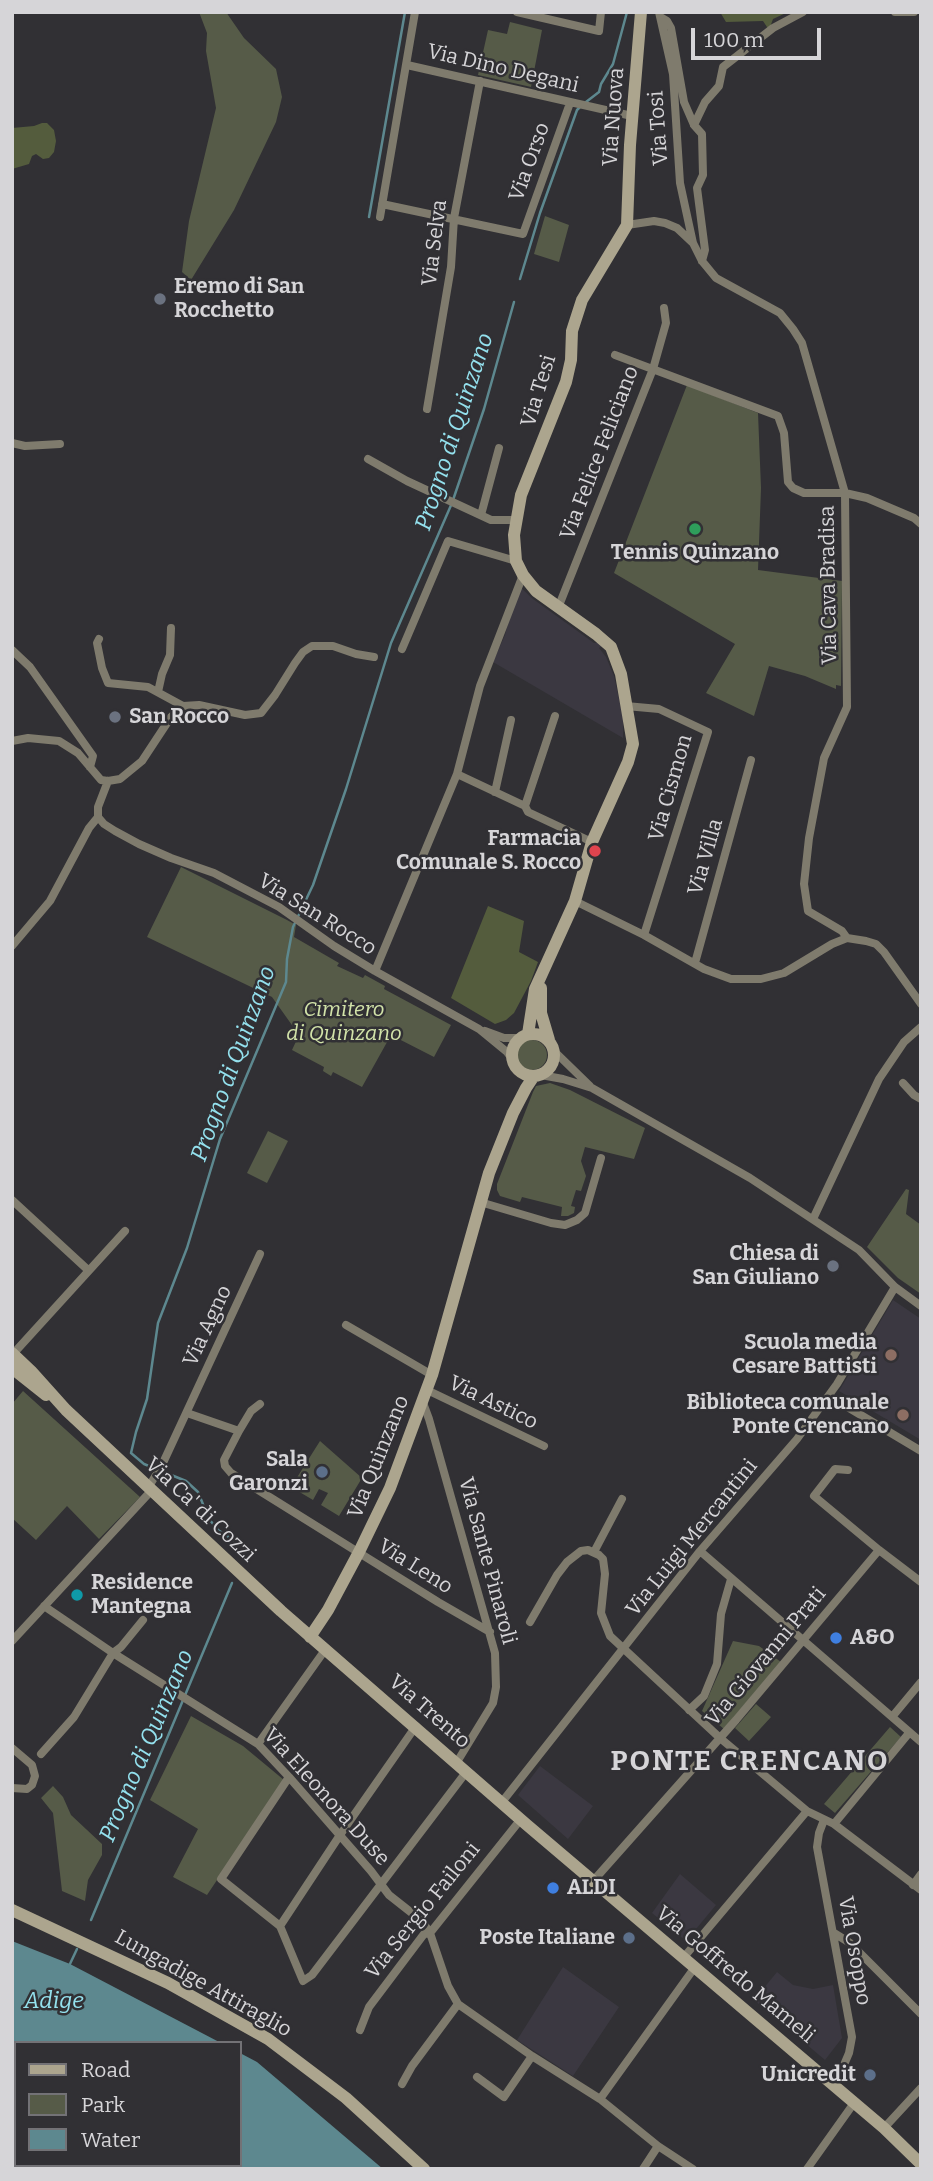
<!DOCTYPE html>
<style>
body{margin:0}
#map{position:relative;width:933px;height:2181px;overflow:hidden;background:#313034;font-family:Bitter,serif}
canvas{display:block}
.frame{position:absolute;inset:0;border:14px solid #d6d5d8;pointer-events:none}
.legend{position:absolute;left:14px;top:2041px;width:228px;height:126px;box-sizing:border-box;background:#313034;border:2px solid #737276;margin:0;padding:9px 12px;list-style:none;font-size:21px;color:#d6d5d8}
.legend li{display:flex;align-items:center;gap:14px;height:35px}
.legend b{width:35px;border:2px solid #737276}
.scale{position:absolute;left:691px;top:28px;width:130px;height:32px;box-sizing:border-box;border:4px solid #d6d5d8;border-top:0;padding-left:9px;font-size:21px;line-height:24px;white-space:nowrap;color:#d6d5d8;-webkit-text-stroke:5px #313034;paint-order:stroke}
</style>
<div id="map">
<canvas width="933" height="2181"></canvas>
<div class="frame"></div>
<ul class="legend">
<li><b style="height:9px;background:#aca58e"></b>Road</li>
<li><b style="height:19px;background:#565b48"></b>Park</li>
<li><b style="height:19px;background:#5d888f"></b>Water</li>
</ul>
<div class="scale">100 m</div>
</div>
<script>
const g = document.querySelector('canvas').getContext('2d');
g.lineJoin = 'round';
function paint(path, color) { g.fillStyle = color; g.fill(path, 'evenodd'); }
const poly = rows => new Path2D(rows.map(r => 'M' + r).join(''));
function strokePath(path, color, width, dash) { g.strokeStyle = color; g.lineWidth = width; g.lineCap = dash ? 'butt' : 'round'; g.setLineDash(dash || []); g.stroke(path); }
function label(font, color, halo, rows, align = 'center') {
  g.font = font + ' Bitter,serif'; g.lineWidth = 5; g.setLineDash([]); g.textBaseline = 'middle'; g.strokeStyle = halo; g.fillStyle = color; for (const [text, x, y, turn = 0] of rows) {
    g.save(); g.translate(x, y); g.rotate((+turn || 0) * Math.PI / 180); g.textAlign = isNaN(turn) ? turn : align; if (halo) g.strokeText(text, 0, 0); g.fillText(text, 0, 0); g.restore();
  }
}
paint(poly([
 [518,585,533,599,594,643,606,643,599,648,606,657,614,676,623,717,623,738,493,662,505,635],
 [893,1300,921,1319,921,1440,839,1391],
 [540,1766,593,1806,568,1839,518,1795],
 [680,1874,716,1905,686,1941,652,1913],
 [563,1967,619,2007,573,2076,517,2040],
 [777,1972,793,1985,813,1989,833,1985,842,2038,825,2060,754,2000]
]), '#3b3841');
paint(poly([
 [199,12,226,12,244,38,276,69,282,97,276,122,234,210,191,280,182,272,189,221,216,108,206,51,207,33],
 [510,22,542,30,531,87,478,75,488,30,507,34],
 [545,216,569,225,559,262,534,254],
 [687,385,758,413,761,488,758,570,842,581,841,686,836,685,836,689,805,676,769,666,754,716,706,693,735,644,614,573],
 [181,867,287,920,296,925,294,937,339,963,337,966,363,978,365,975,385,986,384,989,451,1025,434,1057,391,1035,362,1087,333,1072,331,1076,323,1071,324,1067,292,1050,299,1035,272,997,147,937],
 '517 1055a15 15 0 1 1 30 0a15 15 0 1 1-30 0Z',
 [550,1083,570,1090,645,1128,634,1159,585,1147,581,1161,586,1176,581,1191,576,1190,571,1206,575,1207,574,1213,568,1216,561,1216,562,1207,522,1197,520,1202,500,1196,497,1190,497,1184,533,1092,536,1086],
 [268,1131,288,1141,267,1183,247,1173],
 [906,1189,909,1190,906,1214,921,1225,921,1294,898,1278,867,1247],
 [23,1391,140,1497,99,1539,67,1506,36,1540,12,1518,12,1404],
 [320,1441,362,1478,339,1516,321,1505,328,1493,319,1489,313,1500,291,1487],
 [733,1641,759,1646,781,1662,724,1729,702,1711],
 [756,1704,771,1717,749,1741,735,1728],
 [191,1716,243,1746,284,1780,207,1895,173,1877,198,1829,150,1800],
 [890,1727,901,1737,835,1813,824,1804],
 [53,1786,63,1797,71,1815,102,1844,102,1855,88,1880,85,1901,62,1891,53,1813,41,1798]
]), '#565b48');
paint(poly([
 [720,12,788,12,773,19,769,30,763,21,726,22],
 [42,123,47,123,54,130,56,141,54,152,49,158,43,159,36,154,32,156,29,164,12,169,12,128,34,126],
 [488,906,524,921,519,952,538,962,531,981,514,1013,506,1020,495,1024,451,998]
]), '#545c3d');
paint(poly([
 [12,1941,70,1964,221,2043,16,2043,16,2065,12,2063],
 [240,2053,257,2062,383,2169,239,2169,233,2165,240,2165]
]), '#5d888f');
strokePath(poly([
 [586,102,599,92,601,84,613,64,627,12],
 [369,217,405,12],
 [520,279,540,213,577,110,581,106],
 [242,1558,233,1540,218,1530,209,1519,198,1492,186,1481,144,1464,131,1453,136,1432,147,1399,158,1323,187,1248,220,1139,286,982,287,959,293,927,313,885,346,789,391,643,452,503,484,409,514,302],
 [91,1920,232,1583],
 [69,1966,77,1949]
]), '#5d888f', 2.5);
strokePath(poly([
 [517,12,599,31,601,12],
 [659,12,673,74,680,183,693,243,702,261,716,278,780,313,793,329,802,343,845,493,847,707,824,758,809,838,804,884,808,911,842,931,847,938],
 [895,12,914,12],
 [662,18,667,21,671,28,684,102,694,125,702,134,703,175,697,188,705,250,702,261],
 [407,65,632,116],
 [694,125,705,102,719,86,723,67,773,28,803,12],
 [382,204,523,234,570,103],
 [380,217,415,12],
 [627,225,654,221,665,223,677,228,693,243],
 [615,355,778,416,784,433,788,482,793,488,804,493,845,493,867,498,914,518,921,524],
 [427,409,451,267,454,218,480,81],
 [12,443,25,446,60,444],
 [368,459,407,481,491,520,517,520],
 [481,515,499,448],
 [558,608,653,369,666,323,664,308],
 [99,639,97,643,102,668,108,683,148,687,183,706],
 [402,649,448,541,516,561],
 [12,650,30,667,93,756,90,767],
 [158,692,162,674,170,655,171,628],
 [626,706,659,709,708,732,644,935],
 [12,741,28,738,59,741,78,753,101,780,108,781,120,779,142,761,171,717,183,706,199,705,245,715,261,713,275,695,295,663,303,652,312,646,333,646,356,654,374,657],
 [457,774,525,806,528,812,592,842],
 [495,792,511,720],
 [525,806,555,716],
 [98,817,104,824,115,831,139,844,171,858,214,873,279,907,334,946,375,971,479,1029,507,1052,512,1059],
 [575,901,644,935,704,969,731,979,761,979,784,973,832,944,847,938,866,941,876,944,884,952,921,1004],
 [12,946,50,901,89,828,98,817,98,807,108,781],
 [695,963,751,760],
 [375,971,457,774,480,686,523,575],
 [485,1031,504,1038,520,1038],
 [554,1051,590,1086],
 [541,1075,563,1079,592,1088,750,1178,859,1250,895,1287,921,1306],
 [903,1083,914,1095,921,1099],
 [12,1200,88,1270],
 [480,1202,551,1223,565,1225,577,1220,585,1213,601,1158],
 [813,1219,879,1079,904,1042,921,1027],
 [346,1325,432,1375],
 [13,1354,125,1231],
 [427,1390,544,1446],
 [829,1396,921,1451],
 [423,1403,429,1419,495,1653,496,1687,493,1703,457,1762],
 [187,1413,239,1431,251,1411,260,1404],
 [239,1431,224,1460,225,1466,231,1473,438,1602,490,1632],
 [848,1470,835,1469,814,1496,879,1550],
 [148,1488,162,1465,260,1254],
 [700,1551,921,1742],
 [594,1552,622,1499],
 [44,1606,113,1653,258,1744,289,1777,371,1871,389,1895,422,1921,430,1933,448,1986,458,2004,532,2056,600,2099,658,2146,693,2169],
 [530,1622,557,1575,567,1562,581,1551,588,1550,599,1555,603,1559,605,1574,601,1613,610,1636,720,1738,807,1811,834,1824,921,1890],
 [12,1641,151,1491],
 [689,1710,704,1696,717,1664,721,1614,731,1579],
 [892,1717,921,1682],
 [258,1744,325,1650],
 [12,1748,32,1765,35,1776,32,1785,27,1789,12,1788],
 [41,1754,74,1717,113,1653,121,1647,143,1620],
 [289,1777,221,1879,280,1926,303,1981,312,1975,467,1771],
 [502,1802,700,1551,797,1439,837,1384,895,1287],
 [824,1820,819,1833,817,1847,852,2037,849,2053,835,2086],
 [834,1824,909,1733],
 [594,1880,736,1720,879,1550,921,1582],
 [913,1885,921,1874],
 [280,1926,340,1835,416,1726],
 [834,1933,850,1943,921,2014],
 [684,1957,807,1811],
 [360,2030,369,2007,424,1934,430,1933,521,1819],
 [477,2077,504,2097,532,2056],
 [402,2084,412,2066,458,2004],
 [600,2099,695,1967],
 [884,2128,921,2088],
 [643,2169,658,2146],
 [807,2169,854,2103]
]), '#7f7b6d', 8);
strokePath(poly([
 [541,988,541,1013,549,1040],
 '512 1055a21 21 0 1 1 42 0a21 21 0 1 1-42 0Z',
 [528,1034,535,989,575,901,592,842,628,762,633,744,621,674,611,647,596,634,536,591,523,575,516,561,514,535,521,495,566,382,571,360,572,331,582,300,627,225,630,145,641,12],
 [12,1353,31,1371,66,1410,281,1611,527,1825,884,2128,921,2164],
 [12,1368,46,1395],
 [310,1637,328,1610,359,1552,390,1488,432,1375,489,1173,513,1113,526,1088,534,1076],
 [12,1910,168,1983,268,2039,346,2098,424,2169]
]), '#aca58e', 12);
for (const [x, y, r, color] of [
 [160,299,7,"#6b7280"],
 [695,529,7,"#2e9e5b"],
 [115,717,7,"#6b7280"],
 [595,851,7,"#e0444e"],
 [833,1266,7,"#6b7280"],
 [891,1355,7,"#8d6e63"],
 [903,1415,7,"#8d6e63"],
 [322,1472,7,"#5c6f8a"],
 [77,1595,7,"#0f9aa8"],
 [836,1638,7,"#3f7fe0"],
 [553,1888,7,"#3f7fe0"],
 [629,1938,7,"#5c6f8a"],
 [870,2075,7,"#5c6f8a"]
]) { const dot = new Path2D(); dot.arc(x, y, r, 0, 2 * Math.PI); g.fillStyle = color; g.fill(dot); strokePath(dot, '#313034', 2.5); }
label('21px', '#d6d5d8', '#313034', [
 ["Via Dino Degani",503,69,13],
 ["Via Nuova",614,117,-86],
 ["Via Tosi",659,128,-94],
 ["Via Orso",530,162,-70],
 ["Via Selva",435,243,-83],
 ["Via Tesi",539,391,-73],
 ["Via Felice Feliciano",600,453,-69],
 ["Via Cava Bradisa",829,585,-91],
 ["Via Cismon",671,788,-74],
 ["Via Villa",706,857,-74],
 ["Via San Rocco",317,915,32],
 ["Via Agno",208,1326,-65],
 ["Via Astico",493,1403,26],
 ["Via Quinzano",379,1457,-68],
 ["Via Ca' di Cozzi",200,1510,43],
 ["Via Luigi Mercantini",692,1538,-51],
 ["Via Sante Pinaroli",487,1561,75],
 ["Via Leno",415,1567,32],
 ["Via Giovanni Prati",766,1657,-50],
 ["Via Trento",429,1712,41],
 ["Via Eleonora Duse",326,1797,48],
 ["Via Sergio Failoni",423,1911,-51],
 ["Via Osoppo",854,1951,80],
 ["Via Goffredo Mameli",735,1975,40],
 ["Lungadige Attiraglio",203,1984,29]
]);
label('bold 21px', '#d6d5d8', '#313034', [
 ["Eremo di San",174,287,"left"],
 ["Rocchetto",174,311,"left"],
 ["Tennis Quinzano",695,553,"center"],
 ["San Rocco",129,717,"left"],
 ["Farmacia",581,839],
 ["Comunale S. Rocco",581,863],
 ["Chiesa di",819,1254],
 ["San Giuliano",819,1278],
 ["Scuola media",877,1343],
 ["Cesare Battisti",877,1367],
 ["Biblioteca comunale",889,1403],
 ["Ponte Crencano",889,1427],
 ["Sala",308,1460],
 ["Garonzi",308,1484],
 ["Residence",91,1583,"left"],
 ["Mantegna",91,1607,"left"],
 ["A&O",850,1638,"left"],
 ["ALDI",567,1888,"left"],
 ["Poste Italiane",615,1938],
 ["Unicredit",856,2075]
], 'right');
label('italic 21px', '#d2e3a9', '#313034', [
 ["Cimitero",344,1010],
 ["di Quinzano",344,1034]
]);
label('italic 23px', '#94e1ee', '#313034', [
 ["Progno di Quinzano",455,432,-72],
 ["Progno di Quinzano",234,1064,-70],
 ["Progno di Quinzano",147,1746,-67],
 ["Adige",54,2002]
]);
g.letterSpacing = '2px';
label('bold 28px', '#d6d5d8', '#313034', [
 ["PONTE CRENCANO",750,1762]
]);
g.letterSpacing = '0px';
</script>
